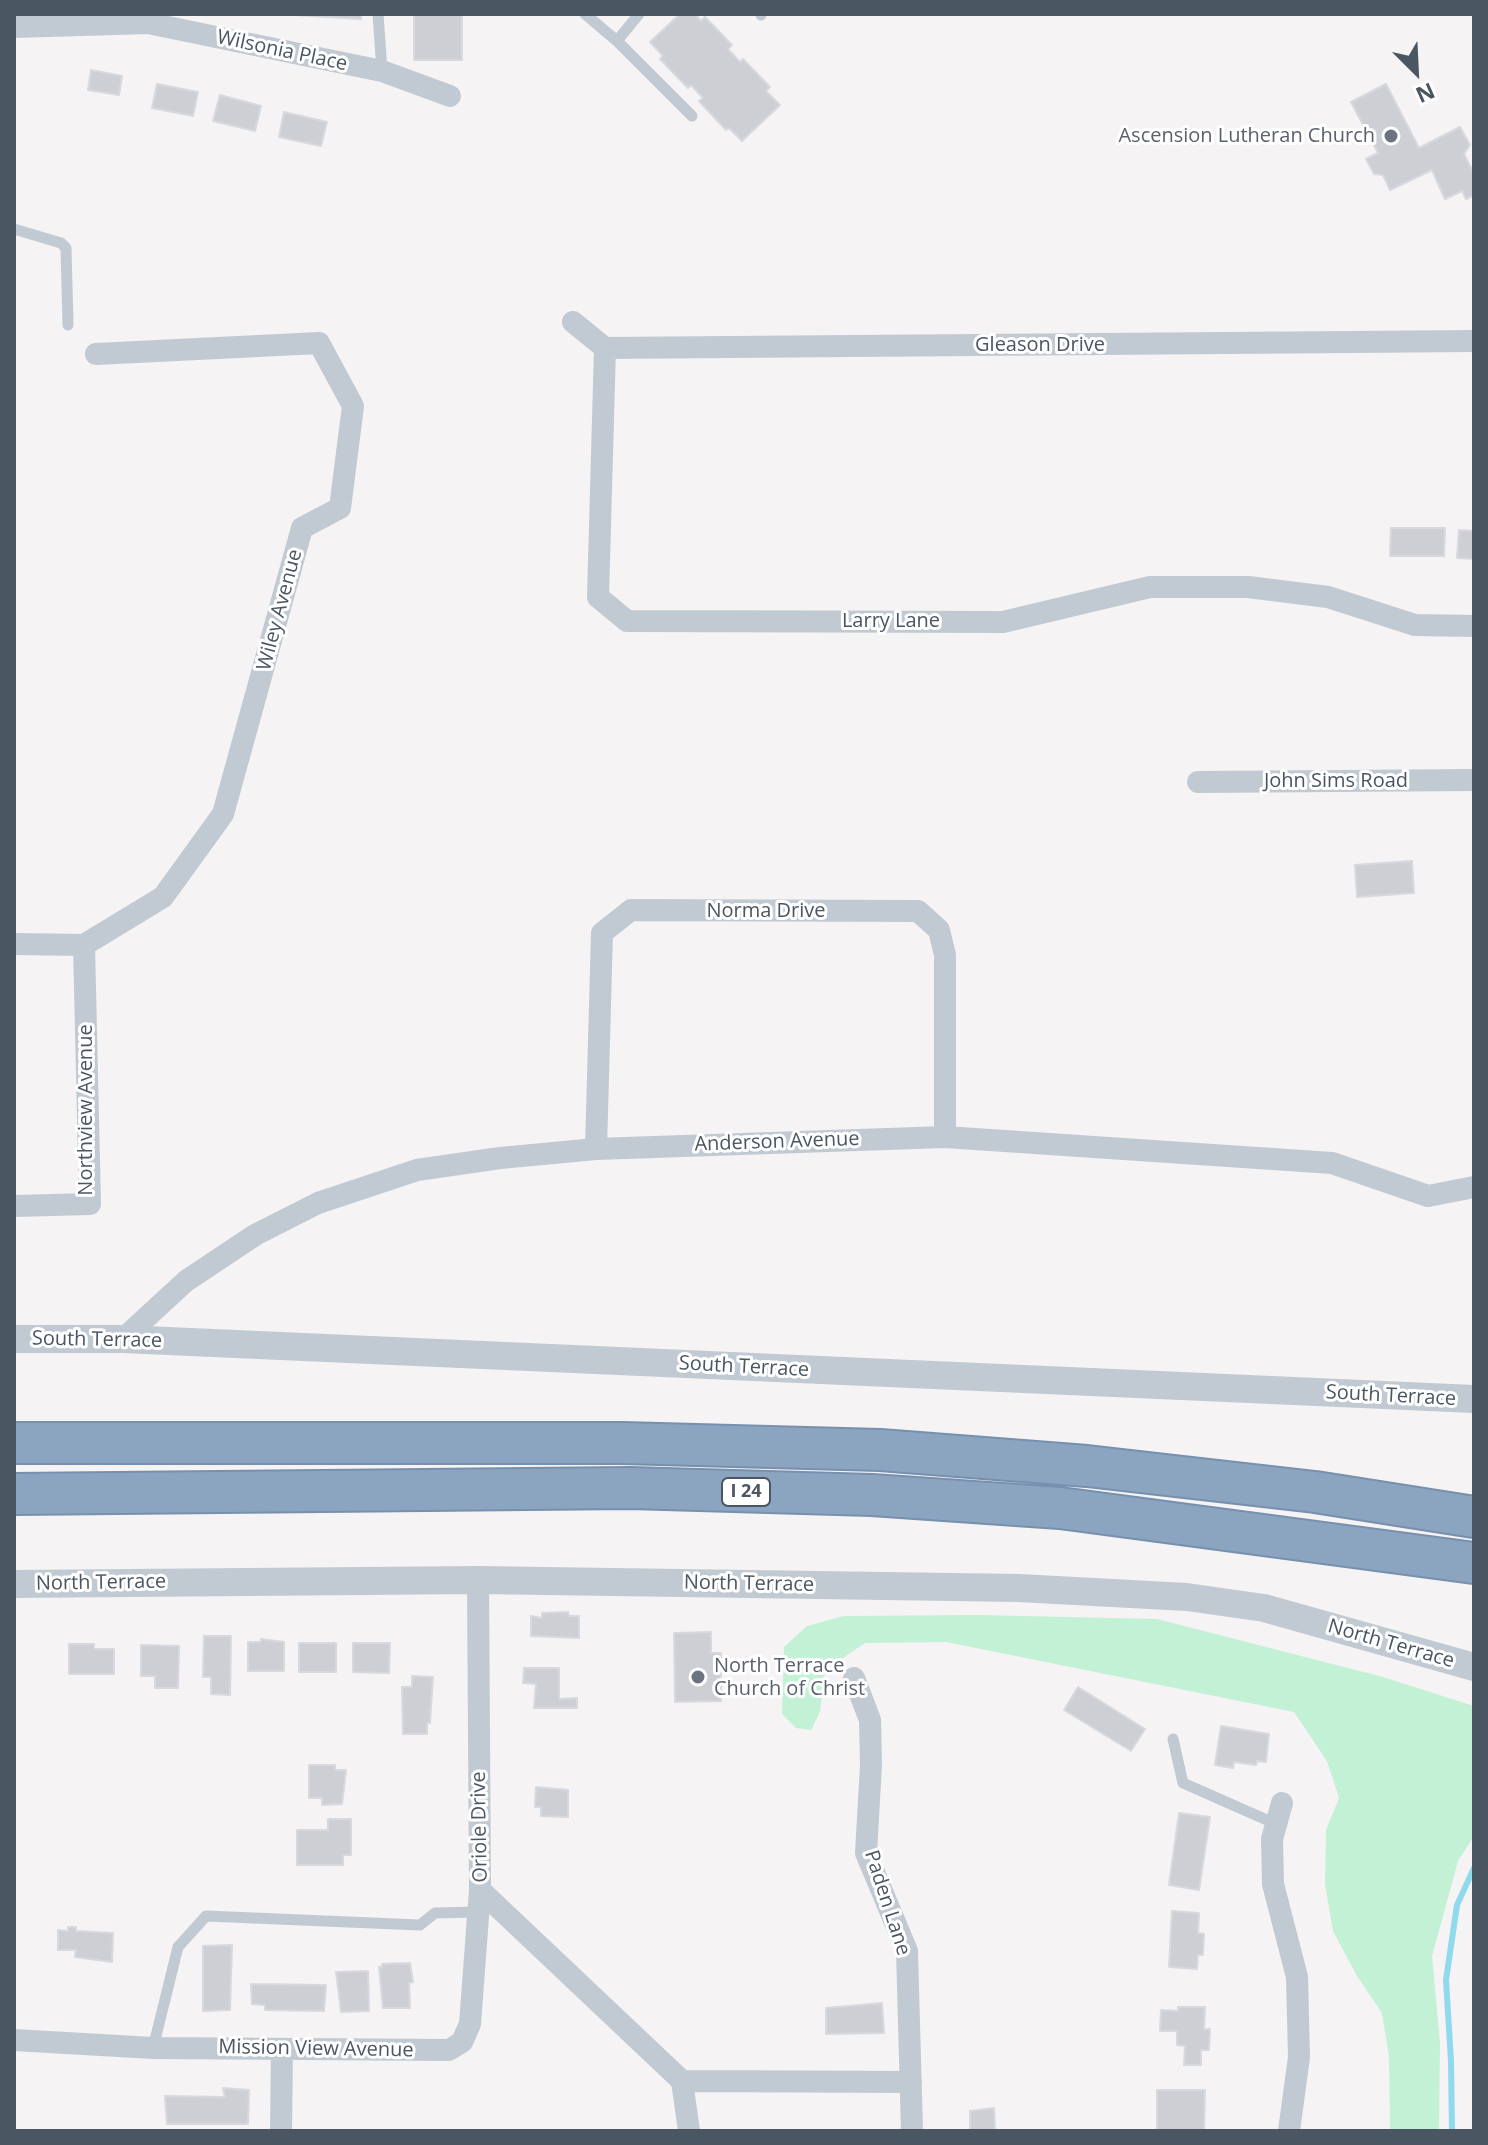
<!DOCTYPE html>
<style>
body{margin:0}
#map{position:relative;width:1488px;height:2145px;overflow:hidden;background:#f5f3f3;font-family:"Open Sans",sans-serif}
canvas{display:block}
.frame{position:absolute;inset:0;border:16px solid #4a5661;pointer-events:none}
.north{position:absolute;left:1376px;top:32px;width:80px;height:80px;-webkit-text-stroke:6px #fff;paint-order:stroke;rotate:156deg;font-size:22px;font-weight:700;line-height:32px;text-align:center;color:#4a5661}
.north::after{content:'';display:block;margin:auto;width:28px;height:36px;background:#4a5661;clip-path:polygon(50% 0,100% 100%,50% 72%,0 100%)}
</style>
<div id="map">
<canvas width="1488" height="2145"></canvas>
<div class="frame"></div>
<div class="north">N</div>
</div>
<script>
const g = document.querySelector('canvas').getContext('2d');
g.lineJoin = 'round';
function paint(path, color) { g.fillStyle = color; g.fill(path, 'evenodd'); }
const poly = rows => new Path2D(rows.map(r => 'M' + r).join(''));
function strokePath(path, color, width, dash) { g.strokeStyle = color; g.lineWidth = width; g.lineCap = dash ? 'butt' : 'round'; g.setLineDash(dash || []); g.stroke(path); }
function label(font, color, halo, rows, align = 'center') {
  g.font = font + ' "Open Sans",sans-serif'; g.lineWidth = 6; g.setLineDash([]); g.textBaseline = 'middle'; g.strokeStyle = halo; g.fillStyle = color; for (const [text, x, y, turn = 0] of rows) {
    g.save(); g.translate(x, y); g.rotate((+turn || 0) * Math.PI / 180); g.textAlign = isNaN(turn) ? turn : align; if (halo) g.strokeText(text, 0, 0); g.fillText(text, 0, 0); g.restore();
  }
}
paint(poly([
 [978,1615,1157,1619,1383,1677,1474,1706,1474,1836,1458,1861,1432,1956,1440,2043,1439,2131,1390,2131,1389,2057,1382,2013,1357,1976,1333,1931,1325,1884,1326,1830,1339,1798,1327,1761,1294,1712,946,1642,865,1643,825,1670,820,1712,811,1730,796,1728,782,1714,784,1647,807,1626,844,1616]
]), '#c3f1d5');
strokePath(poly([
 [1452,2131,1451,2061,1446,1980,1457,1905,1474,1868]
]), '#90daee', 6);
const building = poly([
 [278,14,361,14,361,19,278,14],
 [414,14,462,14,462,60,414,60,414,14],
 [680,14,695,14,701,21,705,17,732,45,728,49,740,62,743,59,770,87,766,91,780,105,742,141,729,128,726,130,699,101,703,98,691,85,688,88,660,59,663,56,650,42,680,14],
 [91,70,122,76,119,95,88,90,91,70],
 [157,84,198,92,193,116,152,108,157,84],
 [1386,84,1419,148,1460,127,1470,145,1464,154,1474,174,1474,195,1466,199,1462,191,1445,199,1432,170,1390,190,1383,175,1374,174,1366,159,1378,153,1351,102,1386,84],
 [220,95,261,106,255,131,213,121,220,95],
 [284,112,327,122,321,146,279,137,284,112],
 [1391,528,1445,528,1444,556,1390,556,1391,528],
 [1459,530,1474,531,1474,559,1457,558,1459,530],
 [1412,861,1414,893,1357,897,1355,865,1412,861],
 [568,1612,569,1616,579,1616,579,1638,531,1636,531,1616,542,1618,542,1613,568,1612],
 [711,1632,711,1653,721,1653,721,1701,675,1702,674,1633,711,1632],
 [204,1636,231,1636,230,1695,211,1694,211,1677,203,1677,204,1636],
 [261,1639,284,1642,284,1671,248,1671,248,1642,261,1642,261,1639],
 [299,1643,336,1643,336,1672,299,1672,299,1643],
 [353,1643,390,1643,389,1673,353,1672,353,1643],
 [69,1644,94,1644,94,1649,114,1649,114,1674,69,1674,69,1644],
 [141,1645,179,1646,178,1688,155,1688,155,1676,141,1676,141,1645],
 [524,1668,559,1668,559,1699,577,1698,577,1708,534,1708,536,1684,523,1683,524,1668],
 [412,1676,433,1677,430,1723,427,1723,427,1734,403,1734,402,1687,412,1687,412,1676],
 [1078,1687,1145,1729,1131,1751,1064,1710,1078,1687],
 [1221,1726,1269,1734,1266,1762,1257,1761,1256,1765,1234,1762,1233,1768,1215,1765,1221,1726],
 [309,1765,335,1765,335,1770,346,1770,342,1804,322,1805,322,1798,309,1798,309,1765],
 [536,1787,568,1790,568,1817,541,1816,541,1807,535,1807,536,1787],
 [1179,1813,1210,1817,1199,1890,1169,1885,1179,1813],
 [328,1819,351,1819,351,1855,343,1855,343,1865,297,1865,297,1830,328,1830,328,1819],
 [1172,1911,1199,1913,1198,1933,1204,1934,1203,1955,1198,1955,1197,1969,1169,1967,1172,1911],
 [68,1927,76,1927,76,1931,113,1933,112,1962,75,1957,76,1950,58,1950,58,1930,68,1931,68,1927],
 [232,1945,230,2010,203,2011,203,1946,232,1945],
 [410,1963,413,1982,409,1983,410,2008,383,2008,379,1967,382,1967,382,1964,410,1963],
 [368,1971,369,2011,341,2012,336,1972,368,1971],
 [251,1984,326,1985,324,2011,265,2010,265,2005,252,2004,251,1984],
 [882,2003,884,2033,826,2034,826,2008,882,2003],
 [1178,2007,1205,2007,1204,2029,1210,2029,1209,2050,1201,2050,1201,2065,1184,2065,1185,2046,1177,2045,1177,2031,1160,2031,1161,2010,1178,2011,1178,2007],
 [223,2088,249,2090,248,2124,167,2124,165,2096,225,2097,223,2088],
 [1157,2090,1205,2090,1204,2131,1157,2131,1157,2090],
 [994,2108,995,2131,970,2131,970,2111,994,2108]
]);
paint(building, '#cdcfd5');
strokePath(building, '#d7d9de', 2);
const motorway = poly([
 [14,1443,622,1443,880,1450,1087,1466,1315,1492,1474,1517],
 [14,1494,630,1488,872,1495,1060,1508,1474,1563]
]);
strokePath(motorway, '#7690ad', 44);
strokePath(poly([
 [378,14,382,71],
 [585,14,617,41,692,116],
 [761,14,761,15],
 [617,41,639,14],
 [14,229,61,243,66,248,68,325],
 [1173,1739,1183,1783,1276,1824],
 [153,2048,178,1947,206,1916,420,1925,435,1913,477,1912]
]), '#c1cad2', 11);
strokePath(poly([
 [14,27,148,23,382,71,450,96],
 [573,322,605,348,598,597,627,621,1003,622,1150,587,1248,587,1328,597,1415,625,1474,626],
 [605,348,1474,341],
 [1198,782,1474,780],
 [14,944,84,945,163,897,223,814,302,528,340,508,353,406,319,343,96,354],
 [596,1149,602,933,631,910,918,911,939,930,945,955,945,1137],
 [14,1206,90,1204,84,945],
 [123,1339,186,1281,255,1235,318,1203,417,1170,500,1158,596,1149,945,1137,1332,1163,1428,1196,1474,1187],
 [478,1580,480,1890,682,2081,689,2131],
 [854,1678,870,1720,871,1765,866,1853,907,1951,912,2131],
 [1282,1803,1272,1839,1273,1884,1297,1977,1299,2057,1289,2131],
 [14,2040,153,2048,449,2050,462,2042,470,2024,480,1890],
 [682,2081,911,2082],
 [281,2131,282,2049]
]), '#c1cad2', 22);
strokePath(poly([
 [14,1339,123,1339,1474,1399],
 [14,1584,478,1580,1019,1588,1187,1597,1264,1608,1474,1667]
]), '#c1cad2', 28);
strokePath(motorway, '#8ba5c1', 40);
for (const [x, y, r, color] of [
 [1391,136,8,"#6b7280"],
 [698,1677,8,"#6b7280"]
]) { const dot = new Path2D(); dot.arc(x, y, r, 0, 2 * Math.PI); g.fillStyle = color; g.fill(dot); strokePath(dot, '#fff', 3); }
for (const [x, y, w] of [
 [746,1492,48]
]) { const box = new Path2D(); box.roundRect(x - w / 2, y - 14, w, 28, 6); g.fillStyle = '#fff'; g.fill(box); strokePath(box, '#4a5661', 2); }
label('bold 18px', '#4a5661', null, [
 ["I 24",746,1492]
]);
label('20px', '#4a5661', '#fff', [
 ["Wilsonia Place",282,51,12],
 ["Gleason Drive",1040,345],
 ["Wiley Avenue",280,610,-75],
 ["Larry Lane",891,621],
 ["John Sims Road",1336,781],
 ["Norma Drive",766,911],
 ["Northview Avenue",86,1110,-90],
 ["Anderson Avenue",777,1142,-2],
 ["South Terrace",97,1340,1],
 ["South Terrace",744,1367,3],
 ["South Terrace",1391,1396,3],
 ["North Terrace",101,1583,-1],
 ["North Terrace",749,1584,1],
 ["North Terrace",1391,1644,16],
 ["Oriole Drive",480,1827,-91],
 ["Paden Lane",887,1903,72],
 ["Mission View Avenue",316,2049,1]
]);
label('20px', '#5b616d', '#fff', [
 ["Ascension Lutheran Church",1375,136],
 ["North Terrace",714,1666,"left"],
 ["Church of Christ",714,1689,"left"]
], 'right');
</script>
